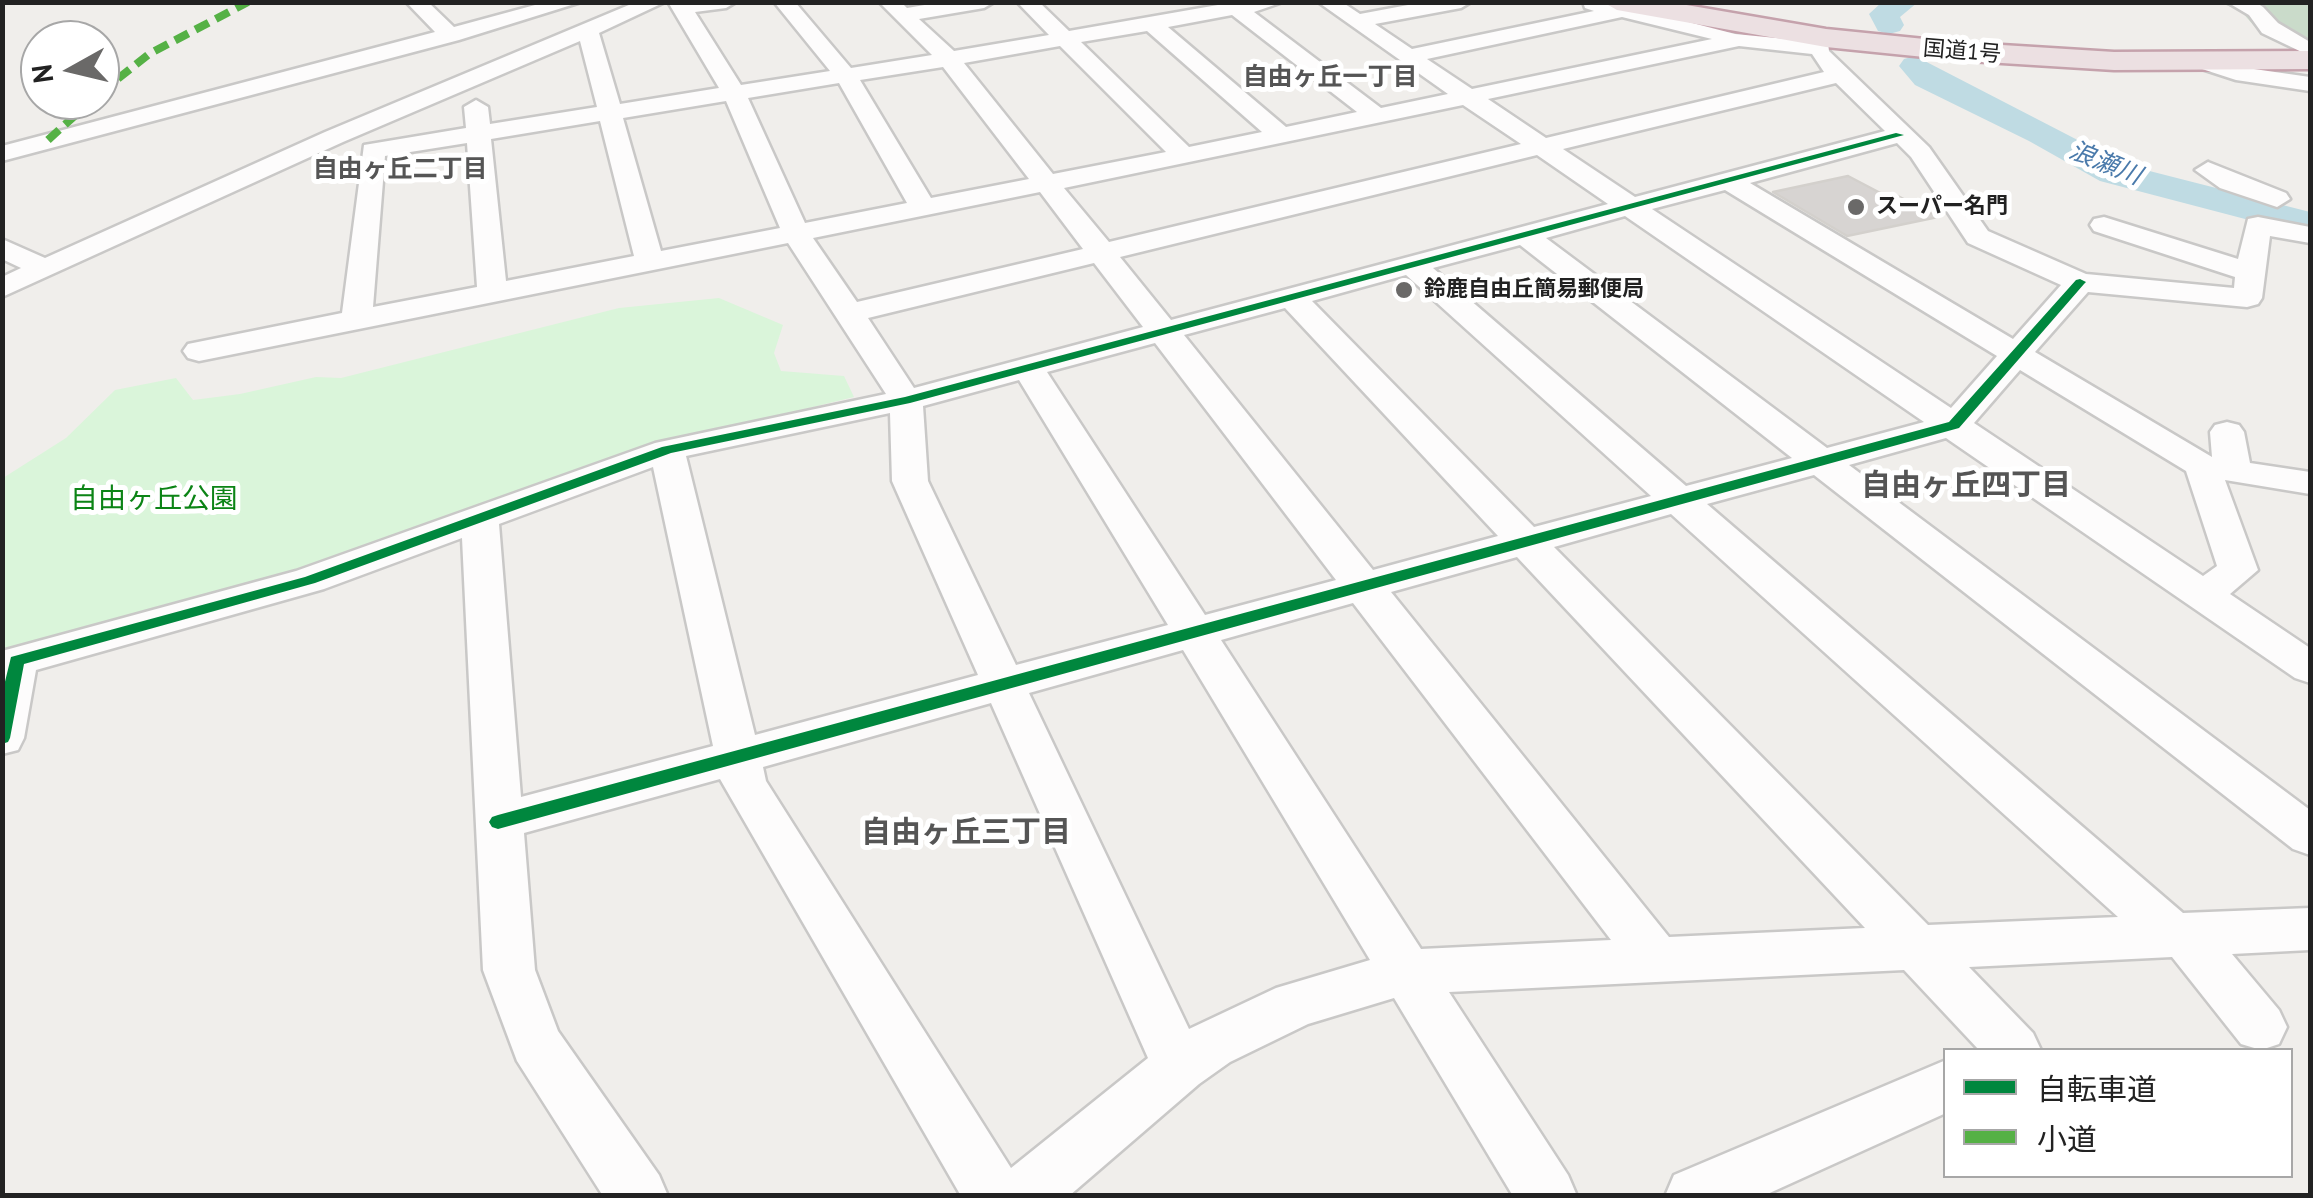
<!DOCTYPE html>
<meta charset="utf-8">
<style>
body{margin:0}
#map{position:relative;width:2313px;height:1198px;overflow:hidden;background:#f0eeeb;font-family:"PT Sans","Noto Sans JP",sans-serif}
canvas{display:block}
.frame{position:absolute;inset:0;border:5px solid #222;pointer-events:none}
.legend{position:absolute;left:1943px;top:1048px;width:350px;height:130px;box-sizing:border-box;background:#fff;border:2px solid #a7a7a7;margin:0;padding:12px 18px;list-style:none;font-size:30px;color:#222}
.legend li{display:flex;align-items:center;gap:20px;height:50px}
.legend b{width:50px;border:2px solid #a7a7a7}
.north{position:absolute;left:20px;top:20px;width:100px;height:100px;box-sizing:border-box;background:#fff;border:2px solid #a7a7a7;border-radius:50%;rotate:262deg;font-size:28px;font-weight:700;line-height:40px;text-align:center;color:#222}
.north::after{content:'';display:block;margin:auto;width:35px;height:45px;background:#6a6968;clip-path:polygon(50% 0,100% 100%,50% 72%,0 100%)}
</style>
<div id="map">
<canvas width="2313" height="1198"></canvas>
<div class="frame"></div>
<ul class="legend">
<li><b style="height:12px;background:#00873e"></b>自転車道</li>
<li><b style="height:12px;background:#55b145"></b>小道</li>
</ul>
<div class="north">N</div>
</div>
<script>
const g = document.querySelector('canvas').getContext('2d');
g.lineJoin = 'round';
function paint(path, color) { g.fillStyle = color; g.fill(path, 'evenodd'); }
const poly = rows => new Path2D(rows.map(r => 'M' + r).join(''));
function strokePath(path, color, width, dash) { g.strokeStyle = color; g.lineWidth = width; g.lineCap = dash ? 'butt' : 'round'; g.setLineDash(dash || []); g.stroke(path); }
function label(font, color, halo, rows, align = 'center') {
  g.font = font + ' "PT Sans","Noto Sans JP",sans-serif'; g.lineWidth = 10; g.setLineDash([]); g.textBaseline = 'middle'; g.strokeStyle = halo; g.fillStyle = color; for (const [text, x, y, turn = 0] of rows) {
    g.save(); g.translate(x, y); g.rotate((+turn || 0) * Math.PI / 180); g.textAlign = isNaN(turn) ? turn : align; if (halo) g.strokeText(text, 0, 0); g.fillText(text, 0, 0); g.restore();
  }
}
paint(poly([
 [2221,3,2310,3,2310,41,2278,43,2255,27,2241,11]
]), '#cadbca');
paint(poly([
 [719,298,783,325,774,353,781,371,844,376,854,397,666,443,617,465,267,581,3,653,3,478,66,438,115,390,176,378,193,400,240,394,316,377,341,378,619,308]
]), '#daf5da');
paint(poly([
 [1882,2,1918,2,1900,17,1904,25,1900,31,1889,34,1878,31,1869,14,1882,2],
 [1915,56,2126,165,2310,212,2310,236,2100,181,2029,141,1915,85,1899,66,1904,59,1915,56]
]), '#bfdbe3');
const building = poly([
 [1848,176,1888,197,1896,195,1938,217,1847,236,1773,192,1848,176]
]);
paint(building, '#d7d4d2');
strokePath(building, '#d3d0cc', 2.5);
const minor = poly([
 [406,2,428,2,454,27,546,2,581,2,459,40,2,161,2,146,435,32,406,2],
 [636,2,665,2,599,33,620,104,719,88,668,2,736,2,726,8,695,12,741,85,830,71,774,2,795,2,851,68,932,55,879,2,901,2,907,8,942,2,994,2,984,8,919,19,954,51,1049,35,1017,2,1039,2,1069,31,1235,2,1283,2,1254,12,1381,108,1448,94,1318,2,1342,2,1360,14,1424,2,1471,2,1461,8,1375,24,1412,49,1594,11,1585,8,1583,2,1611,2,1735,34,1828,43,1829,51,1929,147,1988,231,2086,274,2234,288,2235,277,2094,231,2090,225,2094,219,2104,217,2238,259,2248,219,2258,217,2310,227,2310,243,2270,236,2262,298,2258,304,2247,307,2088,292,2035,352,2212,457,2210,432,2215,425,2227,422,2239,425,2244,432,2250,463,2310,472,2310,494,2225,480,2258,570,2230,594,2310,648,2310,683,2295,678,1946,438,1849,465,2310,810,2310,855,2293,849,1814,475,1707,504,2183,913,2310,908,2310,950,2232,954,2279,1010,2287,1027,2279,1044,2261,1050,2241,1044,2172,957,1969,967,2033,1033,2041,1050,1979,1050,1904,970,1449,992,1568,1175,1577,1196,1513,1196,1394,998,1308,1024,1230,1062,1199,1084,1069,1196,961,1196,720,779,524,833,535,970,558,1031,659,1175,668,1196,603,1196,517,1061,483,970,462,538,324,589,36,670,24,738,18,750,2,754,2,651,296,571,655,443,886,394,788,243,199,361,188,358,183,351,188,344,342,313,364,145,466,128,464,107,476,100,488,107,490,124,597,107,580,41,343,142,2,297,2,277,21,268,2,259,2,239,45,258,325,132,636,2],
 [1232,15,1357,112,1286,127,1168,27,1232,15],
 [1622,17,1712,39,1472,89,1427,59,1622,17],
 [1147,31,1262,132,1189,147,1081,42,1147,31],
 [1060,46,1166,152,1053,174,964,63,1060,46],
 [1739,46,1812,54,1824,72,1546,138,1488,99,1739,46],
 [943,67,1029,179,931,198,860,80,943,67],
 [839,83,907,203,805,223,748,98,839,83],
 [1836,83,1885,131,1635,197,1563,149,1836,83],
 [726,101,780,228,661,251,623,118,726,101],
 [1463,105,1521,144,1109,242,1064,188,1463,105],
 [600,121,634,256,506,281,491,139,600,121],
 [467,143,477,287,373,307,385,156,467,143],
 [1897,143,1911,157,1968,243,2061,285,2013,339,1750,183,1897,143],
 [1537,155,1608,204,1171,320,1120,257,1537,155],
 [1725,190,1997,356,1951,408,1652,209,1725,190],
 [1040,192,1083,249,857,302,813,238,1040,192],
 [1625,216,1924,422,1827,448,1546,238,1625,216],
 [1520,245,1792,458,1686,486,1433,268,1520,245],
 [1094,263,1143,327,914,388,868,318,1094,263],
 [1406,275,1651,496,1534,527,1312,301,1406,275],
 [1285,308,1498,536,1373,570,1184,335,1285,308],
 [1155,343,1336,580,1205,615,1047,372,1155,343],
 [2020,370,2186,471,2217,566,2203,576,1974,423,2020,370],
 [1019,380,1168,625,1016,665,928,481,923,406,1019,380],
 [890,413,892,481,978,675,755,735,686,456,890,413],
 [653,467,713,746,521,797,499,524,653,467],
 [1671,514,2118,917,1928,925,1554,547,1671,514],
 [1517,557,1865,928,1669,937,1391,592,1517,557],
 [1353,603,1611,940,1421,949,1221,640,1353,603],
 [1183,650,1370,960,1276,988,1189,1029,1029,693,1183,650],
 [991,703,1148,1058,1011,1168,766,781,763,767,991,703],
 [2227,2,2255,2,2263,7,2278,23,2310,42,2310,56,2262,33,2249,15,2227,2],
 [2207,56,2240,67,2310,77,2310,91,2236,80,2199,68,2196,63,2199,58,2207,56],
 [2208,162,2286,193,2290,199,2277,207,2220,188,2195,170,2208,162],
 [1946,1060,1946,1113,1763,1196,1665,1196,1674,1175,1946,1060]
]);
const highway = poly([
 [1603,2,1669,2,1826,29,1954,42,2114,52,2310,51,2310,69,2114,70,1954,60,1826,47,1617,10,1603,2]
]);
strokePath(minor, '#c9c8c7', 5);
strokePath(highway, '#c5a2ac', 5);
paint(minor, '#fdfcfc');
paint(highway, '#ece0e2');
strokePath(poly([
 [100,93,149,54,248,2],
 [48,140,92,100]
]), '#55b145', 8, [15, 8]);
paint(poly([
 [1896,133,1904,135,910,403,671,453,315,583,24,664,10,738,8,742,2,744,2,694,11,657,305,577,662,447,905,397,1896,133],
 [2080,279,2086,282,2084,284,1959,428,498,829,492,827,489,822,492,817,498,815,1949,422,2076,280,2080,279]
]), '#00873e');
for (const [x, y, r, color] of [
 [1856,207,10,"#6a6968"],
 [1404,290,10,"#6a6968"]
]) { const dot = new Path2D(); dot.arc(x, y, r, 0, 2 * Math.PI); g.fillStyle = color; g.fill(dot); strokePath(dot, '#fff', 4); }
label('22px', '#222', '#fff', [
 ["国道1号",1962,52,5]
]);
label('bold 22px', '#222', '#fff', [
 ["スーパー名門",1876,207],
 ["鈴鹿自由丘簡易郵便局",1424,290]
], 'left');
label('bold 25px', '#555', '#fff', [
 ["自由ヶ丘一丁目",1330,78],
 ["自由ヶ丘二丁目",400,170]
]);
label('italic 25px', '#4a7aab', '#fff', [
 ["浪瀬川",2105,164,22]
]);
label('28px', '#0c8416', '#fff', [
 ["自由ヶ丘公園",154,500]
]);
label('bold 30px', '#555', '#fff', [
 ["自由ヶ丘四丁目",1966,486],
 ["自由ヶ丘三丁目",966,833]
]);
</script>
